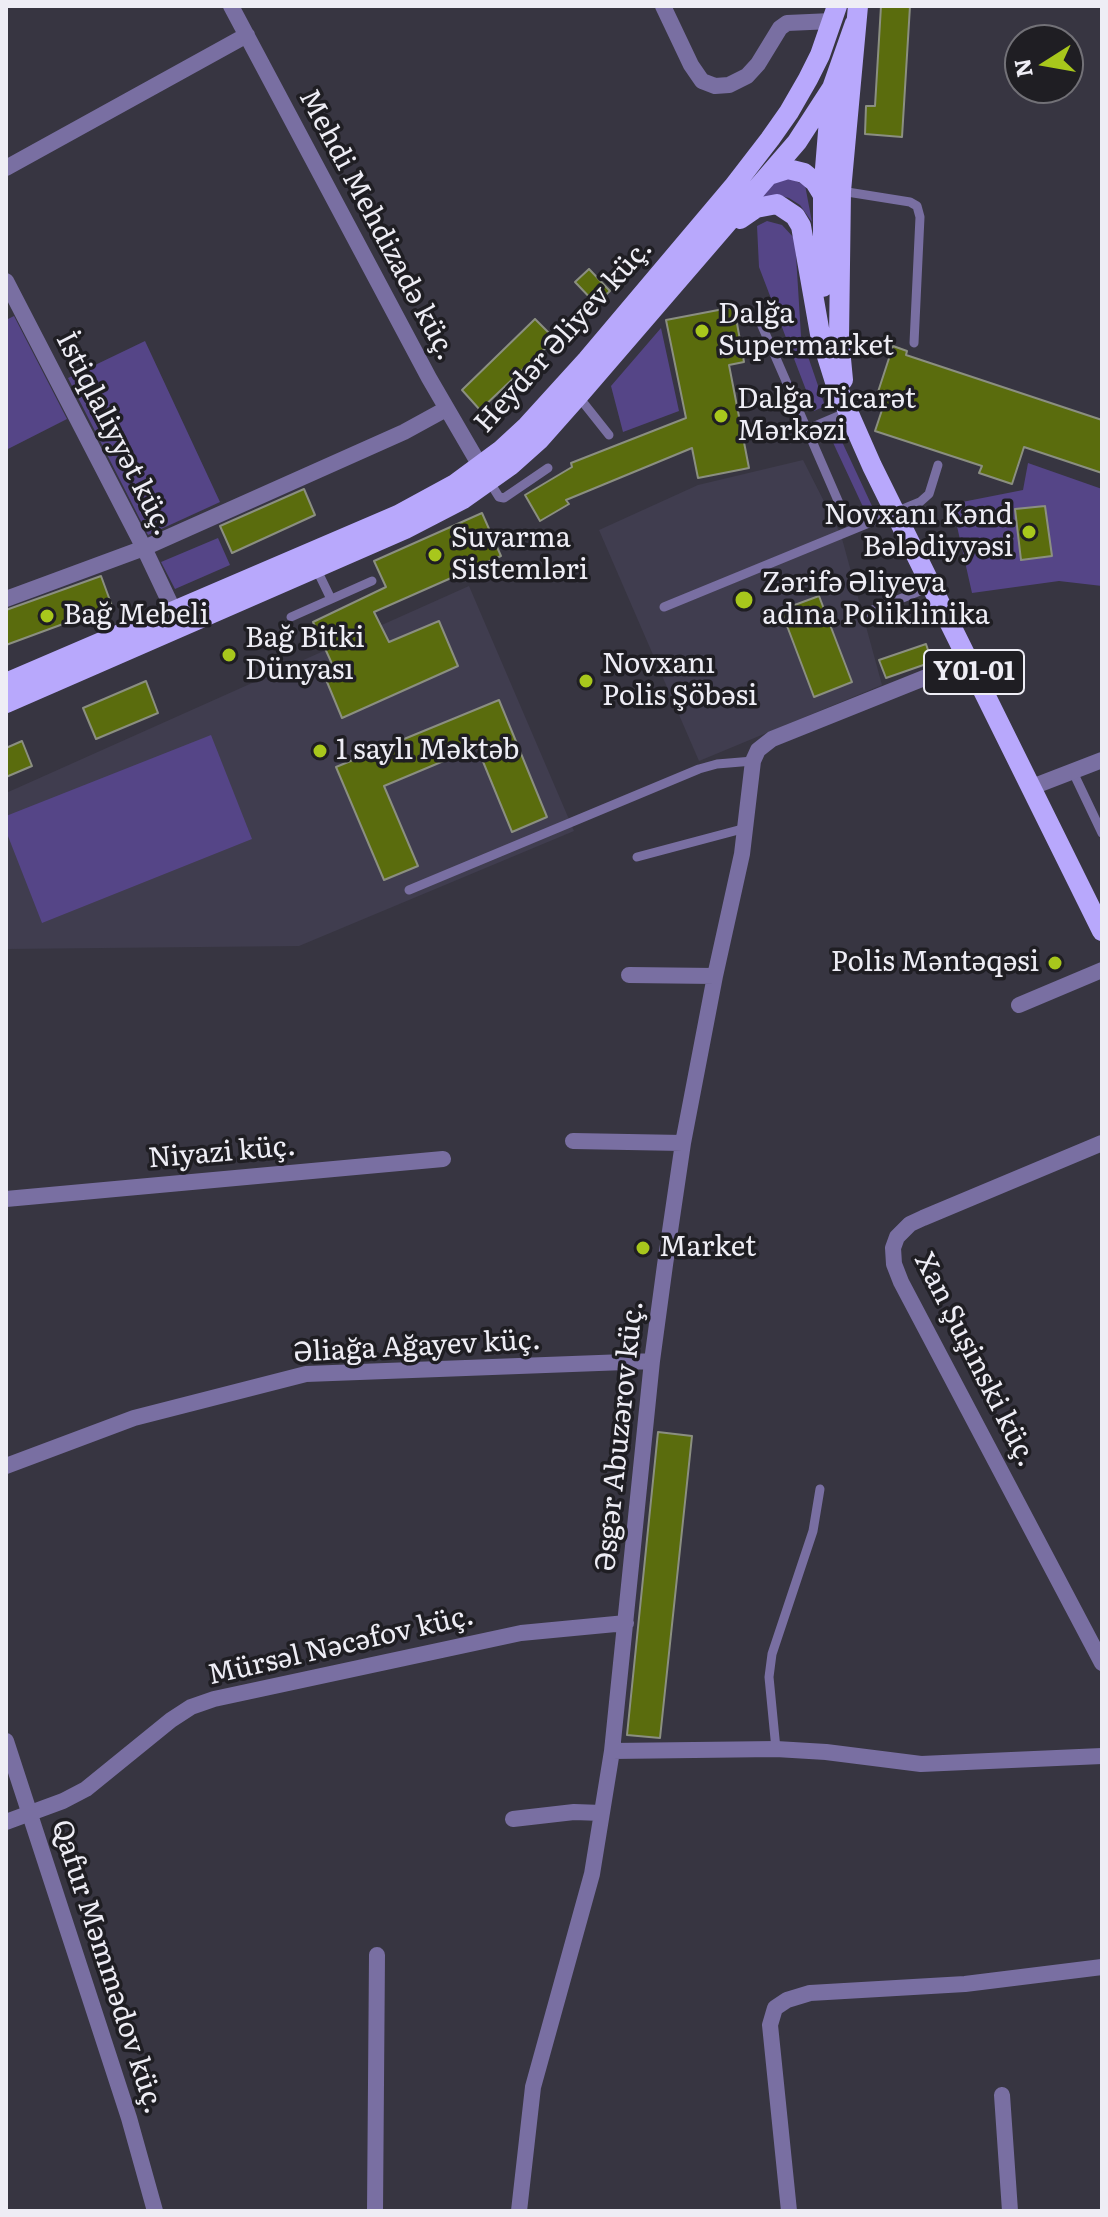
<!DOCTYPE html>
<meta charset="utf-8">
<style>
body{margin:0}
#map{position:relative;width:1108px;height:2217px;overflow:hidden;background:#373541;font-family:Literata,serif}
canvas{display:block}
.frame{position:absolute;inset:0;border:8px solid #eeedf5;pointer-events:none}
.north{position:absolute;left:1004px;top:24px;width:80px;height:80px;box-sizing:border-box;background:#1f1e23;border:2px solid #727177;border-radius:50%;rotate:259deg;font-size:22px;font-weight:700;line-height:32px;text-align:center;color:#eeedf5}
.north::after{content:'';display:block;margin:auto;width:28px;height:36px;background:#a8c71c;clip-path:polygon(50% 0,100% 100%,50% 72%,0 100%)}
</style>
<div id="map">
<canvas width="1108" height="2217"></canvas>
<div class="frame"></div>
<div class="north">N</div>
</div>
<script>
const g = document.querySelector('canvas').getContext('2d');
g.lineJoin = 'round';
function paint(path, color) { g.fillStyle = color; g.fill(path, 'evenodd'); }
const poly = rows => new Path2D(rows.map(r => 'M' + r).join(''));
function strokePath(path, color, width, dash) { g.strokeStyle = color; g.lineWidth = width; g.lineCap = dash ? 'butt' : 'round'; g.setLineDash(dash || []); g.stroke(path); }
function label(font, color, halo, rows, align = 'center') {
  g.font = font + ' Literata,serif'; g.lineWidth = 7; g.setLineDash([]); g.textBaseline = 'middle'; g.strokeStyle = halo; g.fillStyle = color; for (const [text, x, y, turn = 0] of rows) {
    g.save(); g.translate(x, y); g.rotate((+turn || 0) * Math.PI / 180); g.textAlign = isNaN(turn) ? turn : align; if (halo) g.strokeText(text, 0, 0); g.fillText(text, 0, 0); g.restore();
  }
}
paint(poly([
 [803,460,841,535,882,685,699,761,599,530,698,485],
 [469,586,574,831,299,946,6,949,6,793]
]), '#403d4f');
paint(poly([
 [786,177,805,185,812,222,800,205,789,198,778,195,757,198,776,178],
 [767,221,782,225,795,239,801,336,825,406,814,411,759,267,757,226],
 [14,316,67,419,6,450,6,320],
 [661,328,679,411,623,432,611,386],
 [145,341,220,502,148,535,68,378],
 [837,431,872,506,864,509,829,434],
 [1028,463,1102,489,1102,586,1059,581,972,593,952,504,1023,490],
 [218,538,230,565,175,589,161,562],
 [211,735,252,839,42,923,6,831,6,816]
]), '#554587');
const building = poly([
 [881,6,910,6,902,137,865,134,866,106,875,106,881,6],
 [589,269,610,291,596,304,575,282,589,269],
 [734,307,744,362,729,365,749,468,698,478,692,448,566,500,569,504,540,521,525,495,572,467,571,463,686,418,666,320,734,307],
 [535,319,555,339,480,410,462,390,535,319],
 [893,346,907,351,906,355,1102,420,1102,473,1024,447,1012,484,979,473,982,466,875,431,885,401,876,398,893,346],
 [304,489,315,515,232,553,220,526,304,489],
 [1045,506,1052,556,1021,560,1015,509,1045,506],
 [482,513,501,556,374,612,389,642,439,621,458,666,342,718,322,670,333,666,313,622,386,587,374,561,482,513],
 [101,576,112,606,6,645,6,610,101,576],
 [819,596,852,682,814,697,781,610,819,596],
 [926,644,932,662,886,678,879,660,926,644],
 [146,681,158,713,96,739,83,708,146,681],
 [499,700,547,817,512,832,477,747,384,786,418,866,384,880,336,767,499,700],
 [22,741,32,766,6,777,6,748,22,741],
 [658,1432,692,1436,660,1738,627,1735,658,1432]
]);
paint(building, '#5a6c0d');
strokePath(building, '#8b8f81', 2);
strokePath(poly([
 [841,191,910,202,917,206,920,217,914,343],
 [759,319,839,503],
 [578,396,609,435],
 [808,429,848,412],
 [489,481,499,497,504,498,548,468],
 [916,554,961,544],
 [316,568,331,599],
 [664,607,920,502,929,494,938,465],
 [863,614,932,586],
 [291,617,372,581],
 [1072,770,1102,833],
 [637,857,746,828],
 [409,890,699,769,717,764,753,761],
 [776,1749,769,1677,772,1654,813,1531,820,1489]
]), '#796fa2', 9);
strokePath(poly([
 [231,6,429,378,486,476],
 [663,6,691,65,702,81,715,86,729,85,747,76,758,64,780,28,787,23,832,21],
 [6,168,247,35],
 [6,281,144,548,179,622],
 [6,599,144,548,404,432,446,409],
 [1032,787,1102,760],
 [629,975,715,976],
 [1019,1005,1102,970],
 [573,1141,683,1143],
 [1102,1143,923,1218,910,1224,897,1237,893,1248,894,1264,901,1282,1102,1663],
 [6,1199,443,1159],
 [6,1466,134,1418,306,1374,652,1361],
 [6,1741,129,2118,155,2211],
 [612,1751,776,1749,826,1752,921,1764,1102,1756],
 [513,1819,574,1812,602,1813],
 [6,1822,63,1801,86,1789,171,1720,191,1707,214,1699,521,1633,626,1623],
 [1002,2095,1010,2211],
 [375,2211,377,1955],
 [519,2211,533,2087,592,1874,612,1751,652,1361,665,1265,683,1143,715,976,742,854,753,761,758,750,772,739,969,660],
 [789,2211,770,2025,775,2008,787,2000,810,1993,965,1984,1102,1967]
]), '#796fa2', 16);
strokePath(poly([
 [769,175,788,169,804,173,815,182,826,200],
 [740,219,756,208,777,204,795,216,801,226,820,334,835,382,872,466,1102,931],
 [823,287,823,193,831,95],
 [843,380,839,338,841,191,858,6],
 [6,683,398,515,455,484,501,450,527,426,587,360,733,187,770,139,789,112,808,79,820,55,837,6],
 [6,703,405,529,463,499,511,465,539,440,578,396,797,142,832,88,855,23]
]), '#b8a8fc', 20);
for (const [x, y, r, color] of [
 [702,331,8,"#a8c71c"],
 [721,416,8,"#a8c71c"],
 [1029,532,8,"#a8c71c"],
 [435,555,8,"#a8c71c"],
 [744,600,10,"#a8c71c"],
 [47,616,8,"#a8c71c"],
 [229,655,8,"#a8c71c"],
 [586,681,8,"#a8c71c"],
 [320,751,8,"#a8c71c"],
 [1055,963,8,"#a8c71c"],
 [643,1248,8,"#a8c71c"]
]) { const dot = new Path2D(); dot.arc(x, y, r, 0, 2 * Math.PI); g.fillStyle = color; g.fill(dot); strokePath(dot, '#1f1e23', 3); }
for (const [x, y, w] of [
 [974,672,100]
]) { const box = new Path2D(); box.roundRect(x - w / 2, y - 22, w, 44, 6); g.fillStyle = '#1f1e23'; g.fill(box); strokePath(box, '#eeedf5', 2); }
label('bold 26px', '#eeedf5', null, [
 ["Y01-01",974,672]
]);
label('28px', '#eeedf5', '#1f1e23', [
 ["Mehdi Mehdizadə küç.",377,225,62],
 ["Heydər Əliyev küç.",564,336,-48],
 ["İstiqlaliyyət küç.",114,434,63],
 ["Niyazi küç.",222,1153,-5],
 ["Əliağa Ağayev küç.",417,1347,-3],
 ["Xan Şuşinski küç.",975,1360,63],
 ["Əsgər Abuzərov küç.",620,1436,-84],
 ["Mürsəl Nəcəfov küç.",341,1646,-13],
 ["Qafur Məmmədov küç.",107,1967,72]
]);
label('28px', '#eeedf5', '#1f1e23', [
 ["Dalğa",718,315],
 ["Supermarket",718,347],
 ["Dalğa Ticarət",737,400],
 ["Mərkəzi",737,432],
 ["Novxanı Kənd",1013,516,"right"],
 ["Bələdiyyəsi",1013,548,"right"],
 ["Suvarma",451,539],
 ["Sistemləri",451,571],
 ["Zərifə Əliyeva",762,584],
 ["adına Poliklinika",762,616],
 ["Bağ Mebeli",63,616],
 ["Bağ Bitki",245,639],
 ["Dünyası",245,671],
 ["Novxanı",602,665],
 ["Polis Şöbəsi",602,697],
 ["1 saylı Məktəb",336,751],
 ["Polis Məntəqəsi",1039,963,"right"],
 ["Market",659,1248]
], 'left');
</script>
